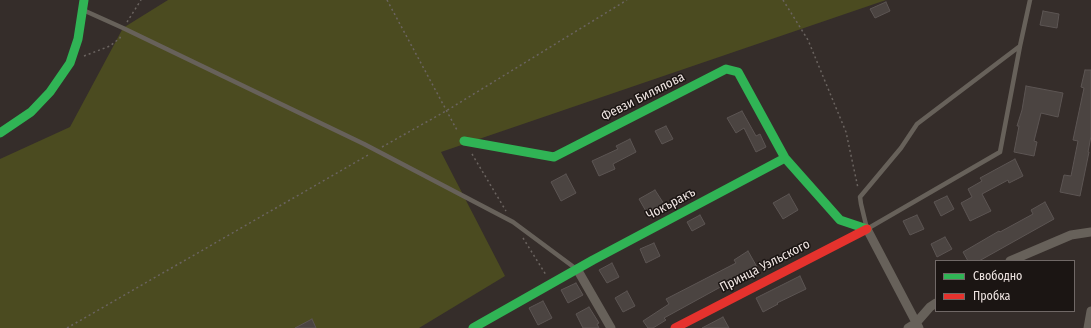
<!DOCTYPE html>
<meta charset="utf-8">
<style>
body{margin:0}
#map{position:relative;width:1091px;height:328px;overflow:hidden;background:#352d2a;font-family:"Fira Sans Condensed",sans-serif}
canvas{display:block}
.legend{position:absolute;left:935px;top:260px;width:140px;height:52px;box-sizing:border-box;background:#1b1513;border:1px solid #706866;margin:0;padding:5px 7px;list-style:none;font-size:12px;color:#efe5e2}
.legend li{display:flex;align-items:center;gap:8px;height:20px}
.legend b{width:20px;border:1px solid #706866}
</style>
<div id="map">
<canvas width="1091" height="328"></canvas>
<ul class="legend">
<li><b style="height:5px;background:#30b455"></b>Свободно</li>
<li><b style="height:5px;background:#e5322d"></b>Пробка</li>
</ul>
</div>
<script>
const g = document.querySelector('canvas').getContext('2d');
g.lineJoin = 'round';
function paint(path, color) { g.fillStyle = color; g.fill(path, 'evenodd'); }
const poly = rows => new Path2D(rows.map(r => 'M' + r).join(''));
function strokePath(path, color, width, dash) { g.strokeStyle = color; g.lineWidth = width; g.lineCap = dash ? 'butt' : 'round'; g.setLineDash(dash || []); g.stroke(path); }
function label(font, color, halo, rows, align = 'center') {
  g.font = font + ' "Fira Sans Condensed",sans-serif'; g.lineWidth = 3; g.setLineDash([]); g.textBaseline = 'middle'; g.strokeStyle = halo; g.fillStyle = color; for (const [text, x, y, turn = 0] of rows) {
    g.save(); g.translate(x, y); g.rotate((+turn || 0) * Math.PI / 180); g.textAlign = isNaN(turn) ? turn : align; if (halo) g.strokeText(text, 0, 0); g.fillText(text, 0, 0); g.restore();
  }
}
paint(poly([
 [168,0,886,0,441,152,505,276,419,328,0,328,0,159,70,127,123,28]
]), '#4b4b20');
const building = poly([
 [886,2,890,11,875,18,870,9,886,2],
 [1043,11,1059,14,1057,28,1040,25,1043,11],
 [1085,70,1091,70,1091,136,1088,152,1089,152,1080,196,1060,192,1064,175,1071,176,1078,141,1073,140,1084,88,1081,87,1085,70],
 [1026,86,1063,93,1058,117,1041,113,1034,141,1037,142,1034,156,1014,152,1019,126,1017,126,1022,110,1026,86],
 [742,111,756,136,760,134,766,147,756,152,744,128,736,133,727,118,742,111],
 [666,126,673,139,662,144,655,131,666,126],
 [630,139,636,152,613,164,615,169,599,176,592,161,618,149,616,146,630,139],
 [1015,159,1023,176,1009,183,1008,180,982,194,991,211,970,221,961,203,972,197,968,189,982,181,980,178,1015,159],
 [566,174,576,193,561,201,551,182,566,174],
 [655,190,664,204,647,213,639,199,655,190],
 [789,194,798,210,783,219,773,203,789,194],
 [947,196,954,209,941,216,934,202,947,196],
 [1045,202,1054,219,979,261,968,261,963,252,999,231,1000,232,1033,214,1031,210,1045,202],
 [700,215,705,224,692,231,687,222,700,215],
 [917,215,924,229,910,235,903,221,917,215],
 [945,237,952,249,937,257,931,244,945,237],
 [654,243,660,256,646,263,640,249,654,243],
 [748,251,757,267,664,318,666,320,653,328,648,328,643,321,669,304,666,299,736,263,734,260,748,251],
 [612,263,619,277,607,283,599,270,612,263],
 [800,276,806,289,777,303,778,304,763,312,756,298,800,276],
 [576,283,583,295,568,303,561,290,576,283],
 [627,291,635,306,623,312,615,298,627,291],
 [543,301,552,318,538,325,529,308,543,301],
 [589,307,599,323,597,324,599,328,583,328,576,314,589,307],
 [723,317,729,328,702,328,723,317],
 [312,319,316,328,295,328,312,319]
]);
paint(building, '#4b4441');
strokePath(building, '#5c5553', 1);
strokePath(poly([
 [387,0,458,132],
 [783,0,808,40,846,132,858,188],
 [127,22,141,0],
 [84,56,110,46,120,38,121,34],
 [382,147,446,111,627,0],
 [472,154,506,211],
 [523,238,546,275],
 [67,328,370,154]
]), '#6b6460', 1.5, [2, 3]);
strokePath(poly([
 [83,10,123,28,364,144,513,222,575,268],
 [1020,46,1000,152,867,229,861,204,860,197,901,148,917,124,1020,46,1030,0]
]), '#67615a', 4.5);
strokePath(poly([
 [867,229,919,328],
 [1010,261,1071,235,1091,232],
 [577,269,611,328],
 [908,328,916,323,930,307,936,303],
 [1088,328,1091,311]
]), '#67615a', 9);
strokePath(poly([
 [0,133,31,112,50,92,70,63,78,39,84,0],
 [464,141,554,157,726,69,738,72,785,158],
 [473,328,593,260,785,158,840,220,867,229]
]), '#30b455', 9);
strokePath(poly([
 [675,328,867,229]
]), '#e5322d', 9);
label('13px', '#efe5e2', '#1b1513', [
 ["Февзи Билялова",643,97,-27],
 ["Чокъракъ",671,204,-28],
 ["Принца Уэльского",765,266,-27]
]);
</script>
